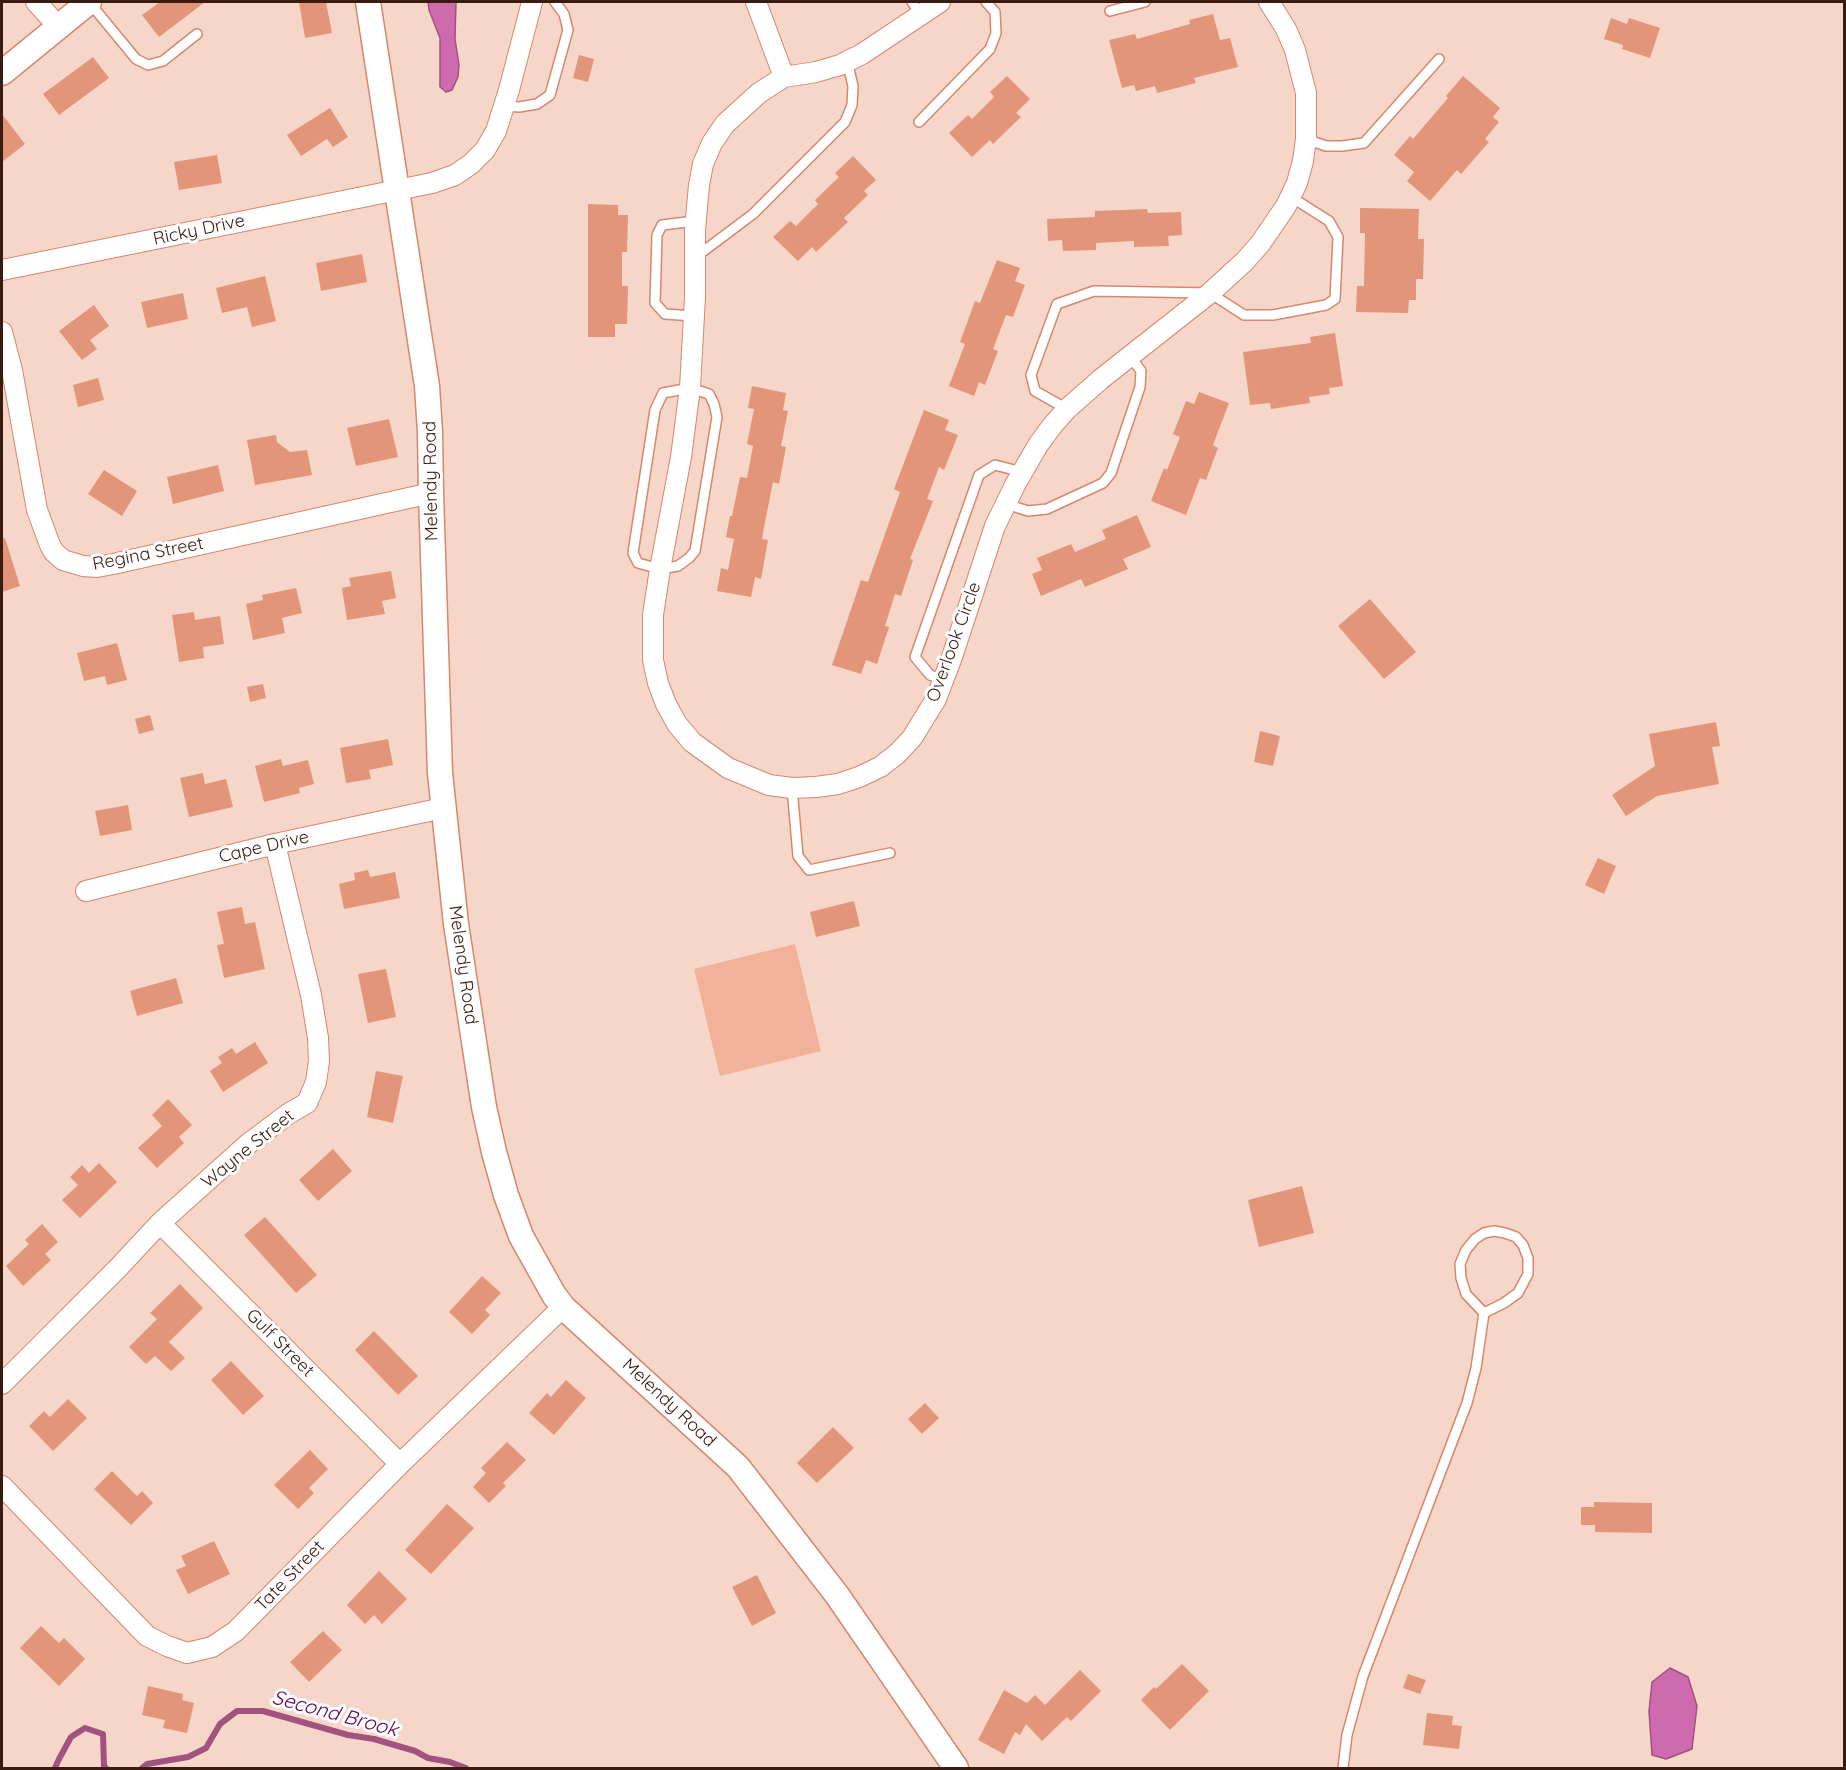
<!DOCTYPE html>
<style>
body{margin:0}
#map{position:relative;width:1846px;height:1770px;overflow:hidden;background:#f7d6ca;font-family:Quicksand,sans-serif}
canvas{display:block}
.frame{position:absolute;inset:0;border:3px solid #391b10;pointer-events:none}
</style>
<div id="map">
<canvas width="1846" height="1770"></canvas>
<div class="frame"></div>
</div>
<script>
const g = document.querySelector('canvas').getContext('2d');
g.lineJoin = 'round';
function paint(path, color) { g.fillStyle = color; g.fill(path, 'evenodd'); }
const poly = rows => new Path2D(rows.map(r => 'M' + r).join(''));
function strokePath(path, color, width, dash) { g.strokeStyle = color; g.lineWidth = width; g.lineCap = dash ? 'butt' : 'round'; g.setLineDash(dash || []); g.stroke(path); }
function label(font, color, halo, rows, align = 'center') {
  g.font = font + ' Quicksand,sans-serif'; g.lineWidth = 6; g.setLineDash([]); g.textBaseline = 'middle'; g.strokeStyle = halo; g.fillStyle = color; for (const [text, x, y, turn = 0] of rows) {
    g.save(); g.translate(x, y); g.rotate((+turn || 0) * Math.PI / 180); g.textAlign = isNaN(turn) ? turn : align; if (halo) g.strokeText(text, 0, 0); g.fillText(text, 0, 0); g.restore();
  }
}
paint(poly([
 [795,944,821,1051,720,1076,694,969]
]), '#f2b199');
const water = poly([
 [428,2,456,2,455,39,459,65,458,77,452,90,446,92,440,87,440,38,429,10,428,2],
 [1670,1668,1688,1677,1697,1706,1692,1749,1666,1759,1652,1755,1649,1711,1652,1682,1670,1668]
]);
paint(water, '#ce6aae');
strokePath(water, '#a1527f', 1.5);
strokePath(poly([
 [55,1768,59,1759,71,1737,85,1728,103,1734,104,1766,106,1768],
 [142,1768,147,1764,188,1757,206,1748,220,1724,237,1711,263,1711,348,1735,374,1739,415,1751,428,1758,450,1762,466,1768]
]), '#a1527f', 6);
paint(poly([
 [160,2,205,2,159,37,142,15],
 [299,2,326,2,332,33,305,38],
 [1213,14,1220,40,1230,38,1238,67,1194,78,1196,83,1157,93,1155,86,1136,91,1134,85,1122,88,1109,40,1135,34,1137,39,1190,24,1189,20],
 [1611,18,1627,24,1629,18,1660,28,1650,58,1622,49,1623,45,1604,39],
 [579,55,594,59,588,82,573,78],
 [93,57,109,78,59,115,43,94],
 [1007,76,1030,99,1016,113,1021,117,993,144,990,140,972,157,949,133,968,115,972,119,994,97,990,92],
 [1463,76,1500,108,1493,117,1499,122,1485,139,1489,142,1461,174,1457,170,1430,201,1407,181,1414,172,1394,155,1410,136,1413,139,1448,98,1446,96],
 [330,108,348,137,333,147,327,139,301,156,287,135],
 [2,114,25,144,2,162],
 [217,155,222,183,179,190,174,162],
 [853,156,876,180,864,191,868,195,844,218,848,222,816,252,812,247,798,261,773,237,790,221,796,226,818,204,815,200,839,177,835,173],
 [588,204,618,205,618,215,628,215,627,252,622,252,622,286,628,286,627,324,615,324,615,337,588,337],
 [1360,208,1419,209,1418,239,1424,239,1423,279,1416,279,1416,300,1409,300,1408,313,1356,312,1357,286,1364,286,1365,233,1360,233],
 [1147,209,1148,213,1181,212,1182,235,1168,236,1169,246,1134,247,1134,241,1096,243,1096,250,1063,251,1062,240,1048,241,1047,219,1095,217,1095,211],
 [362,254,367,282,321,291,316,263],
 [997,260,1020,268,1015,281,1025,285,1013,317,1006,315,993,349,998,351,985,385,979,382,974,396,949,386,965,344,960,342,975,301,980,303],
 [265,276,276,321,252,327,247,307,222,313,216,288],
 [183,293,188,319,147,328,141,302],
 [94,305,109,326,90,340,97,349,82,360,59,331],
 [1335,333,1343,386,1329,388,1330,394,1309,397,1310,403,1271,409,1270,403,1250,405,1243,352,1311,343,1310,337],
 [98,378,104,400,78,407,73,385],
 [752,386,786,393,783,410,788,411,781,446,786,447,779,484,773,482,765,522,762,539,768,540,761,579,755,577,751,597,717,591,721,568,728,570,734,539,726,537,730,516,732,516,740,477,747,478,753,446,747,444,754,409,748,408],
 [1199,392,1229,403,1213,445,1218,448,1206,480,1200,478,1186,515,1151,501,1164,468,1167,470,1180,437,1173,434,1186,401,1194,404],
 [924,410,949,420,945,430,958,435,944,470,939,467,927,499,933,501,910,559,913,560,901,596,895,594,885,626,889,627,877,664,866,660,861,674,832,665,861,580,868,582,900,492,894,489],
 [389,419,398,457,356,466,347,428],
 [276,435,277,442,290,452,307,450,312,475,255,485,247,440],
 [218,465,224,491,173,504,167,477],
 [104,470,137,491,122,516,88,494],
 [1137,515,1151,547,1123,559,1128,569,1085,587,1081,579,1041,596,1032,574,1042,570,1037,558,1071,544,1075,552,1106,539,1102,530],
 [5,538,20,586,2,592,2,539],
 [391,571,396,598,382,601,385,614,347,620,342,588,351,586,349,578],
 [296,588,302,613,282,618,285,633,253,640,246,604,263,600,262,595],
 [1370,599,1416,652,1384,679,1338,626],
 [194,612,195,620,220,616,224,644,203,647,204,658,179,662,172,615],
 [117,643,127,680,107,685,105,676,84,681,77,653],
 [263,684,266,698,250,702,247,687],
 [150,715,154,730,139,734,135,719],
 [1716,722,1720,746,1712,747,1719,784,1657,796,1626,816,1612,795,1655,766,1649,734],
 [1260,731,1280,736,1273,766,1254,762],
 [388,739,393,765,369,770,371,779,346,783,340,748],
 [281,759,283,766,308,760,314,784,299,788,300,793,264,802,255,766],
 [203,773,205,784,226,779,233,807,189,817,180,778],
 [128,805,132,830,100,836,95,811],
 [1598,858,1616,866,1604,894,1585,885],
 [368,870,370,877,395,872,400,898,344,909,339,884,355,880,354,873],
 [854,901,860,926,816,937,810,912],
 [242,907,245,924,255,922,265,969,224,978,217,945,224,944,217,912],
 [386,969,396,1017,368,1023,358,974],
 [176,978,183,1003,137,1016,130,991],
 [255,1042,268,1063,223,1092,210,1071,222,1063,218,1057,232,1048,236,1054],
 [376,1071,403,1076,393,1123,367,1117],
 [168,1099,192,1125,179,1137,184,1143,157,1168,138,1148,162,1126,152,1115],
 [333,1149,352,1171,318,1201,299,1180],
 [99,1163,117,1182,80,1218,62,1200,78,1185,70,1177,82,1165,89,1173],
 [1302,1186,1314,1233,1259,1247,1248,1200],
 [265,1217,317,1275,296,1293,244,1235],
 [42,1224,58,1242,45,1254,51,1260,23,1286,6,1266,29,1244,25,1240],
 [482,1276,501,1293,485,1310,490,1315,472,1334,449,1312],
 [180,1284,203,1308,169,1342,185,1358,171,1371,155,1356,146,1364,129,1347,157,1319,150,1313],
 [374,1331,418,1376,398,1395,355,1350],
 [231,1361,264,1396,243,1415,211,1380],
 [566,1380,586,1398,554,1435,529,1413,547,1393,551,1397],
 [68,1399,87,1418,53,1451,29,1426,44,1411,50,1417],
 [925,1403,939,1418,922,1434,908,1419],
 [833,1427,854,1448,817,1483,797,1463],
 [507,1442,526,1460,503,1483,506,1486,489,1503,473,1487,486,1473,481,1468],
 [310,1450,328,1469,309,1488,314,1493,298,1509,274,1485],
 [112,1471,137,1496,142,1491,153,1503,131,1525,94,1489],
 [1594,1502,1652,1503,1652,1533,1595,1532,1595,1525,1581,1525,1581,1507,1594,1507],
 [447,1504,474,1528,431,1574,405,1550],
 [214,1541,230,1574,188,1594,176,1570,186,1566,181,1556],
 [379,1571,407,1599,382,1624,374,1615,365,1624,347,1605],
 [757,1575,776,1613,752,1626,732,1587],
 [41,1626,59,1643,64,1638,85,1659,59,1686,20,1648],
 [323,1631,342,1650,309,1682,290,1662],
 [1182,1664,1209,1691,1170,1730,1141,1700,1154,1687,1156,1689],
 [1080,1670,1101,1691,1071,1721,1067,1717,1042,1741,1026,1724,1020,1735,1015,1732,1004,1754,978,1740,1004,1690,1027,1703,1035,1695,1045,1705],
 [1408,1674,1426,1680,1420,1694,1403,1688],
 [148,1686,183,1694,182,1700,194,1703,187,1733,163,1728,165,1720,142,1715],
 [1427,1713,1453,1716,1452,1725,1462,1726,1459,1749,1423,1745]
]), '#e29579');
const service = poly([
 [89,2,136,59,148,65,163,61,197,34],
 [912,2,921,15],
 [1110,11,1145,2],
 [504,106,519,107,537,104,550,95,568,30,564,14,555,2],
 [919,122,990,49,996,33,995,12,986,2],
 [1306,139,1326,146,1342,146,1364,143,1439,59],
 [697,256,753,214,845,122,852,105,853,86,847,61],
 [694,316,665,314,655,303,657,235,662,225,695,221],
 [690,388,709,394,714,404,717,417,695,551,689,558,678,566,660,569,638,563,633,553,655,410,663,393,690,388],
 [1067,409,1035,391,1031,375,1057,304,1094,291,1210,293,1244,315,1273,315,1326,305,1335,299,1338,237,1329,221,1291,197],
 [1006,504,1028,511,1047,509,1103,483,1111,473,1140,387,1141,371,1130,356],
 [943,680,930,675,915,657,979,475,995,465,1022,472],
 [792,788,798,856,809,870,890,853],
 [1494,1231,1505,1233,1516,1237,1523,1245,1528,1258,1528,1274,1518,1293,1504,1303,1484,1313,1466,1294,1461,1278,1460,1264,1466,1250,1475,1239,1484,1233,1494,1231],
 [1343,1768,1347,1735,1363,1676,1467,1403,1476,1368,1484,1313]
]);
const minor = poly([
 [36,2,58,26],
 [756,2,784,77],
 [940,2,862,54,840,65,816,72,784,77,759,93,725,124,712,143,703,164,699,185,695,230,695,297,690,388,681,457,660,569,653,615,653,660,658,683,666,704,677,724,692,742,728,768,769,785,792,788,816,787,838,784,859,777,880,767,897,754,912,738,936,699,952,657,995,526,1015,485,1038,445,1052,426,1067,409,1101,379,1210,293,1244,262,1260,244,1286,206,1297,183,1303,161,1306,139,1306,93,1295,50,1286,29,1269,2],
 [2,270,432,183,455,175,471,164,485,150,496,131,509,90,532,2],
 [2,332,12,370,37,510,50,545,54,552,63,560,83,566,97,567,113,564,431,493],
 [86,891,275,844,443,808],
 [160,1223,400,1464],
 [2,1384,118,1268,160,1223,248,1144,288,1114,307,1103,316,1082,319,1061,318,1038,311,995,275,844],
 [2,1486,147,1636,167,1646,187,1653,212,1647,236,1631,400,1464,563,1307]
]);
const tertiary = poly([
 [368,2,427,386,430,432,431,493,440,773,456,924,484,1107,494,1152,506,1195,521,1236,554,1295,563,1307,738,1467,837,1595,956,1768],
 [2,73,89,2]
]);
strokePath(service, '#d4886d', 12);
strokePath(minor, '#d4886d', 22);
strokePath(tertiary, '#d4886d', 27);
strokePath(service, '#fff', 9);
strokePath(minor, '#fff', 20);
strokePath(tertiary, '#fff', 24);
label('18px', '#391b10', '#fff', [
 ["Ricky Drive",199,230,-12],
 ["Melendy Road",431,481,-91],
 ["Regina Street",148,554,-11],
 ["Overlook Circle",954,642,-70],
 ["Cape Drive",264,847,-13],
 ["Melendy Road",463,965,82],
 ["Wayne Street",248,1149,-39],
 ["Gulf Street",280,1343,45],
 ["Melendy Road",669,1403,43],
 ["Tate Street",290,1576,-46]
]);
label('italic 20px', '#62014c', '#fff', [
 ["Second Brook",335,1714,15]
]);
</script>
